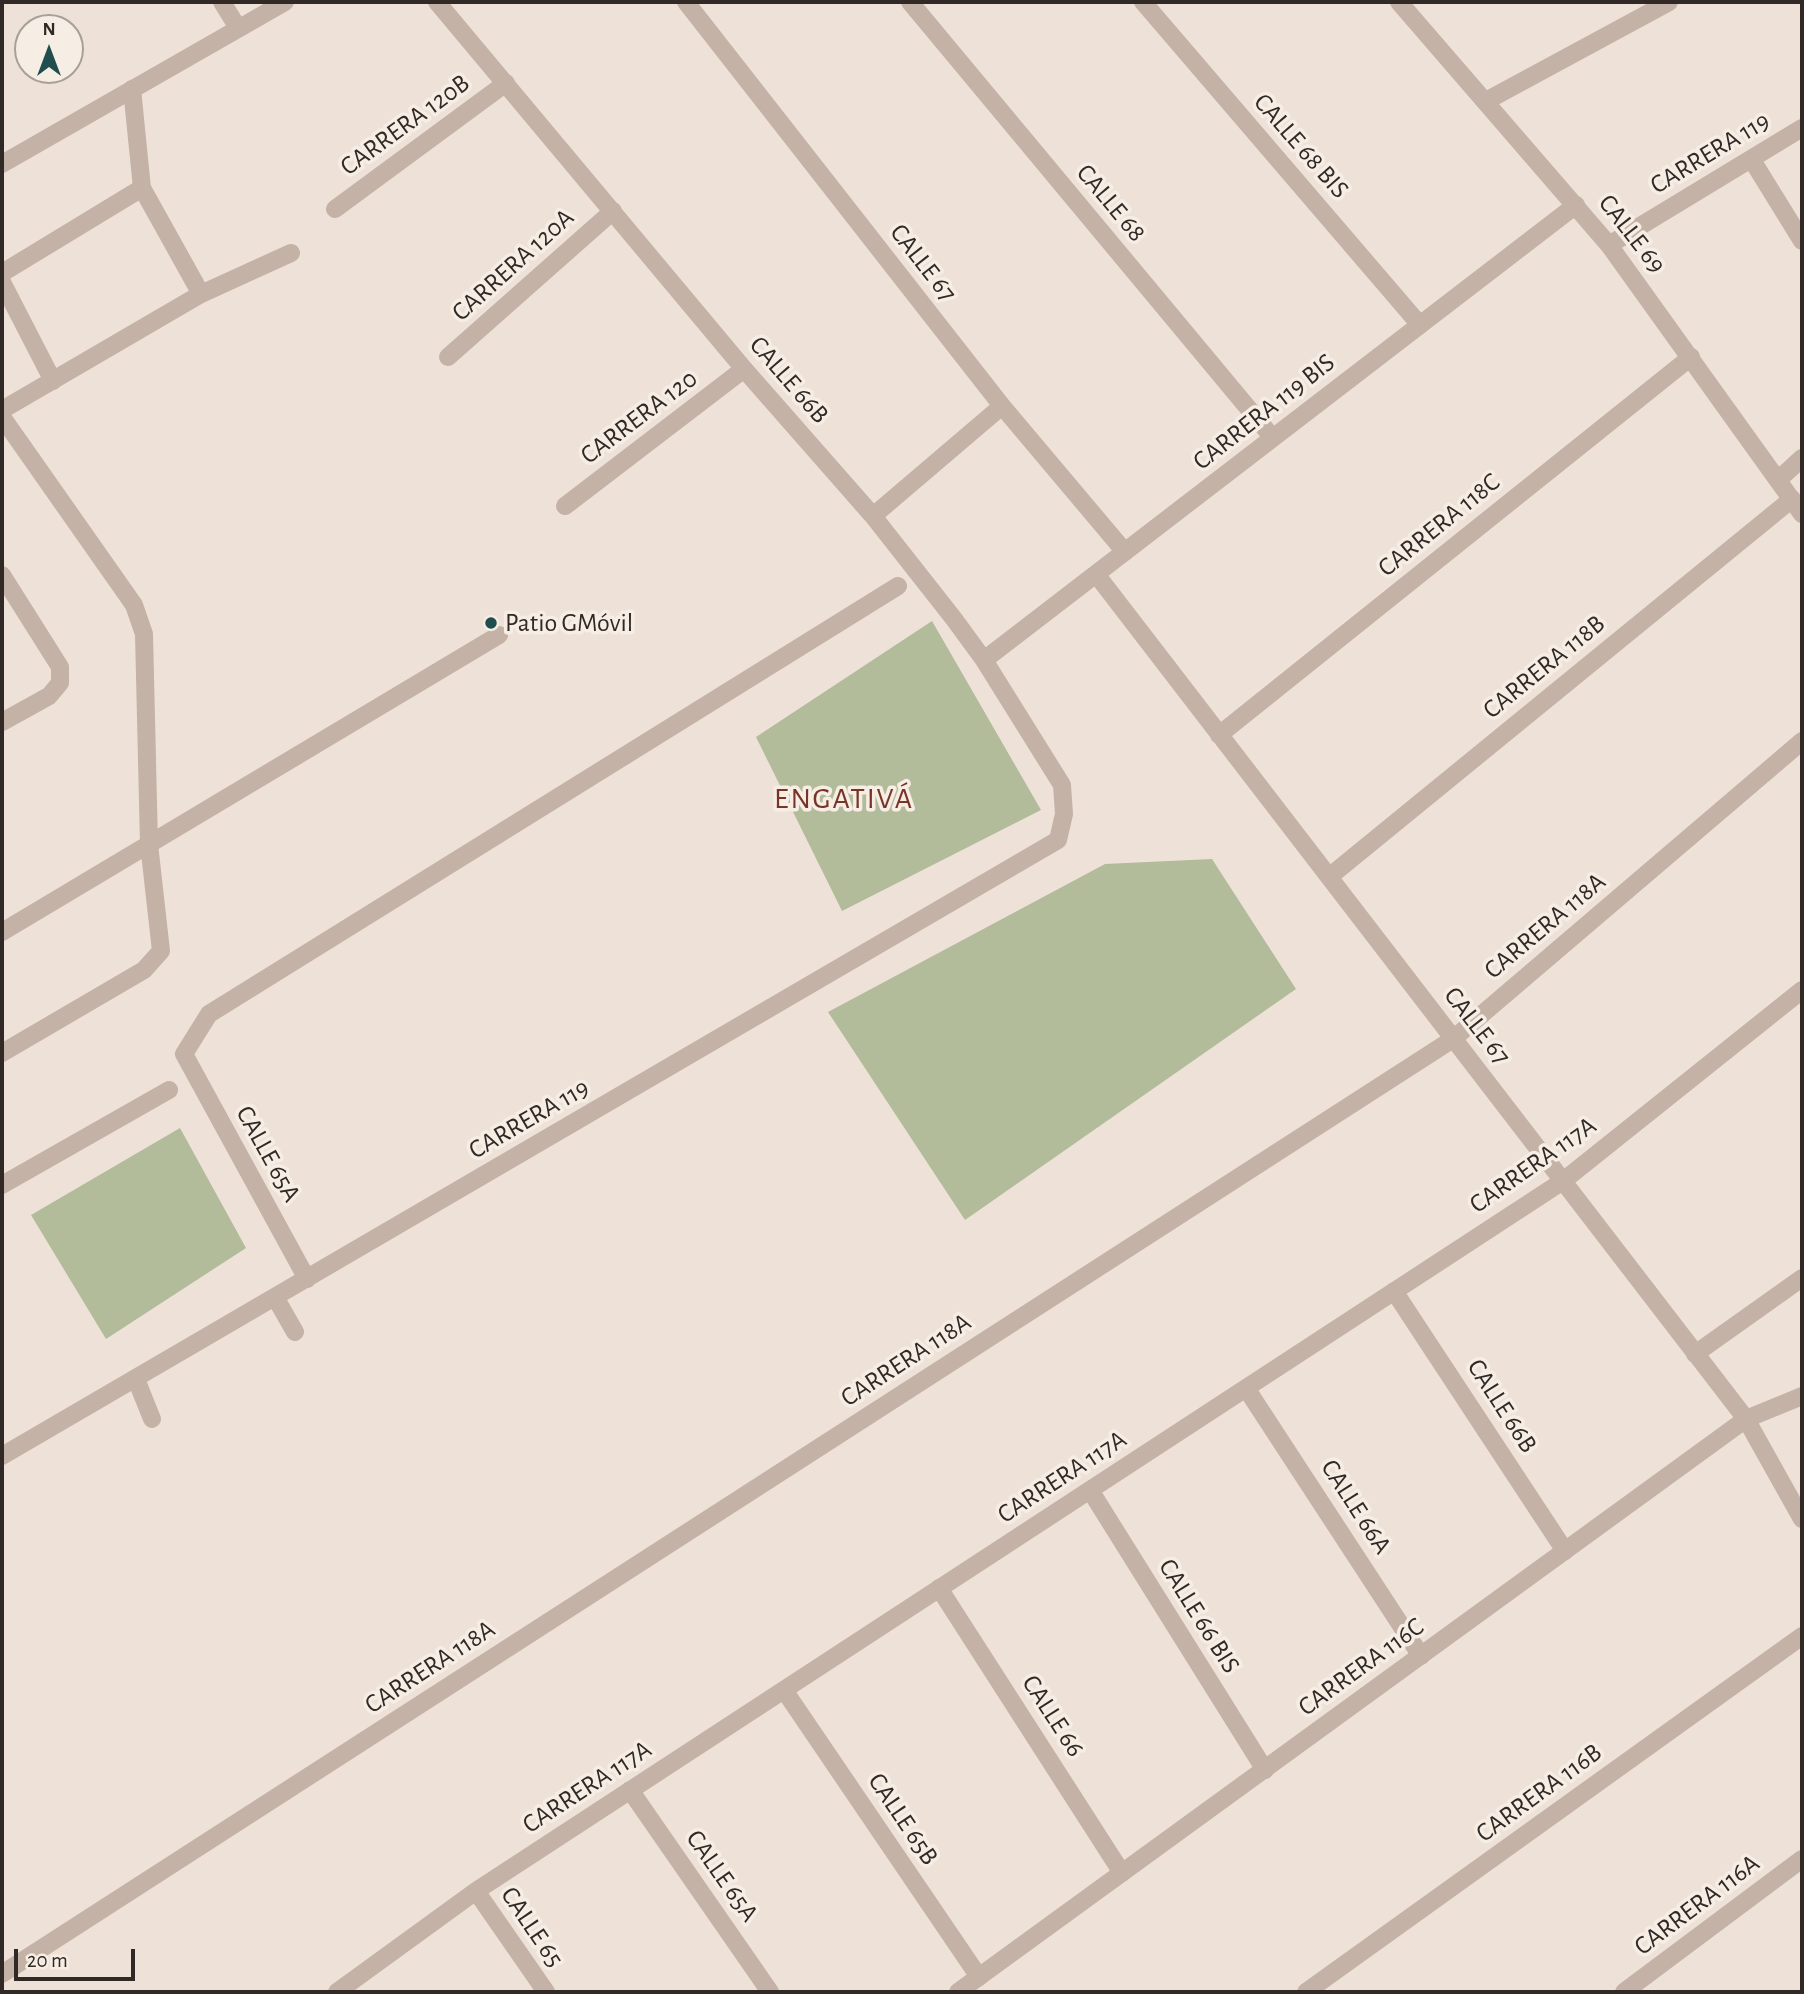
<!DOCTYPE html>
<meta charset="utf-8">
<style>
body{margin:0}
#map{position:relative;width:1804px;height:1994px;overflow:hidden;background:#eee2d8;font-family:"Alegreya Sans",sans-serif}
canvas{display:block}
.frame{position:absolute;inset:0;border:4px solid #312926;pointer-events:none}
.north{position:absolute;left:14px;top:14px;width:70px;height:70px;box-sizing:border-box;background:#f6ede4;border:2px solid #a79f98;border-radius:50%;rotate:0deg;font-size:19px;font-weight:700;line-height:28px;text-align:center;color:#312926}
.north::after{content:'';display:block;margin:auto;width:24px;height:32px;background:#204e4e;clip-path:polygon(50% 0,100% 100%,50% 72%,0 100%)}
.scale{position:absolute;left:14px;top:1949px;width:121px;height:32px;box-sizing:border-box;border:4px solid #312926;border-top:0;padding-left:9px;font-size:21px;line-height:24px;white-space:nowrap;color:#312926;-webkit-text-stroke:5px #f6ede4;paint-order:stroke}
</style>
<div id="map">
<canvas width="1804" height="1994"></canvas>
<div class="frame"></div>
<div class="north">N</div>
<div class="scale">20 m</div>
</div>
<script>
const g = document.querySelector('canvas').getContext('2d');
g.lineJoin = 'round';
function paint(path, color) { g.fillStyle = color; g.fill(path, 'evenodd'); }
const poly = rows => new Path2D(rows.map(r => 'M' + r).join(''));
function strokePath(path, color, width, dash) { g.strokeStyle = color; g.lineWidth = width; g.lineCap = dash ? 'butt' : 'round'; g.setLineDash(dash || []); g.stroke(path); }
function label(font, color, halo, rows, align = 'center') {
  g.font = font + ' "Alegreya Sans",sans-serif'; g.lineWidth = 7; g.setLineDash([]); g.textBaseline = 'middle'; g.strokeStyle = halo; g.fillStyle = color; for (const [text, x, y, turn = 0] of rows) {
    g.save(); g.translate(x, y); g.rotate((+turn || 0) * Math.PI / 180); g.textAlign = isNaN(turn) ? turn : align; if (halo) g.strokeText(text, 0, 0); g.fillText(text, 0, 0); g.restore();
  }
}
paint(poly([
 [932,621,1041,810,842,911,756,737],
 [1212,859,1296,989,965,1220,828,1012,1105,864],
 [180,1128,246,1248,106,1339,31,1215]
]), '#b2bb9a');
strokePath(poly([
 [222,2,238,28],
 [132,89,142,188,201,294],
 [2,273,142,188],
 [2,282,53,381],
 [2,410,201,294,291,253],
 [2,417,134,605,144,634,149,844,161,951,144,970,2,1053],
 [2,932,499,635],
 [2,1185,169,1090],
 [307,1279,184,1054,209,1014,898,586],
 [275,1297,295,1332],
 [136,1379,152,1419]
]), '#c4b2a6', 18);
strokePath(poly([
 [1143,2,1420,325]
]), '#c4b2a6', 18);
strokePath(poly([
 [686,2,1002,406,1125,552],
 [910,2,1273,438],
 [1486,101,1669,2],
 [1752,160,1802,241],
 [335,209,506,83],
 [1609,245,1802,128],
 [448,357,613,211],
 [1778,480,1802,458],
 [565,506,744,369],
 [873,516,1002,406],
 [1096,574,1746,1419,1802,1396],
 [2,575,60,667,60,683,49,696,2,722],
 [984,660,1576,205],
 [1219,735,1691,357],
 [1329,877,1792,499],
 [1394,1291,1565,1551],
 [1695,1354,1802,1278],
 [1246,1388,1421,1656],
 [2,1456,1058,840,1064,814,1062,785,984,660,954,619,873,516,744,369,437,2],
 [1090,1490,1265,1770],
 [939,1588,1122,1873],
 [784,1690,979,1977],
 [630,1790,770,1992],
 [476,1891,546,1992],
 [2,1974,1453,1039,1802,741],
 [337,1992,476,1891,1563,1181,1802,990],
 [1306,1992,1802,1636],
 [1624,1992,1802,1859]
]), '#c4b2a6', 18);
strokePath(poly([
 [1399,2,1609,245,1802,514],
 [2,164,285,2],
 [958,1992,1746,1419,1802,1519]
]), '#c4b2a6', 18);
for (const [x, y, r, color] of [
 [491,623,7,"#204e4e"]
]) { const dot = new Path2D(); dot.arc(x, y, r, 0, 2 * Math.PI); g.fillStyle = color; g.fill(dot); strokePath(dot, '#f6ede4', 2.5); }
label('26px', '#312926', '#f6ede4', [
 ["CARRERA 120B",405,125,-36],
 ["CALLE 68 BIS",1301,146,49],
 ["CARRERA 119",1710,153,-31],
 ["CALLE 68",1111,203,50],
 ["CALLE 69",1632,234,52],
 ["CALLE 67",923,263,52],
 ["CARRERA 120A",513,265,-42],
 ["CALLE 66B",789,380,49],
 ["CARRERA 119 BIS",1264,412,-38],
 ["CARRERA 120",639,417,-37],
 ["CARRERA 118C",1439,525,-39],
 ["CARRERA 118B",1544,667,-39],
 ["CARRERA 118A",1545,926,-40],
 ["CALLE 67",1477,1026,52],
 ["CARRERA 119",529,1119,-30],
 ["CALLE 65A",268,1154,61],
 ["CARRERA 117A",1533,1165,-35],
 ["CARRERA 118A",906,1360,-33],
 ["CALLE 66B",1502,1406,57],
 ["CARRERA 117A",1062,1477,-33],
 ["CALLE 66A",1356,1507,57],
 ["CALLE 66 BIS",1199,1616,58],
 ["CARRERA 118A",430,1667,-33],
 ["CARRERA 116C",1361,1667,-36],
 ["CALLE 66",1053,1716,57],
 ["CARRERA 117A",587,1787,-33],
 ["CARRERA 116B",1539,1793,-36],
 ["CALLE 65B",903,1819,56],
 ["CALLE 65A",722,1876,55],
 ["CARRERA 116A",1697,1905,-37],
 ["CALLE 65",532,1927,56]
]);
label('26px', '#312926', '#f6ede4', [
 ["Patio GMóvil",505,623]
], 'left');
g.letterSpacing = '2px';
label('30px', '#783527', '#f6ede4', [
 ["ENGATIVÁ",844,799]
]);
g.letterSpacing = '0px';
</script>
